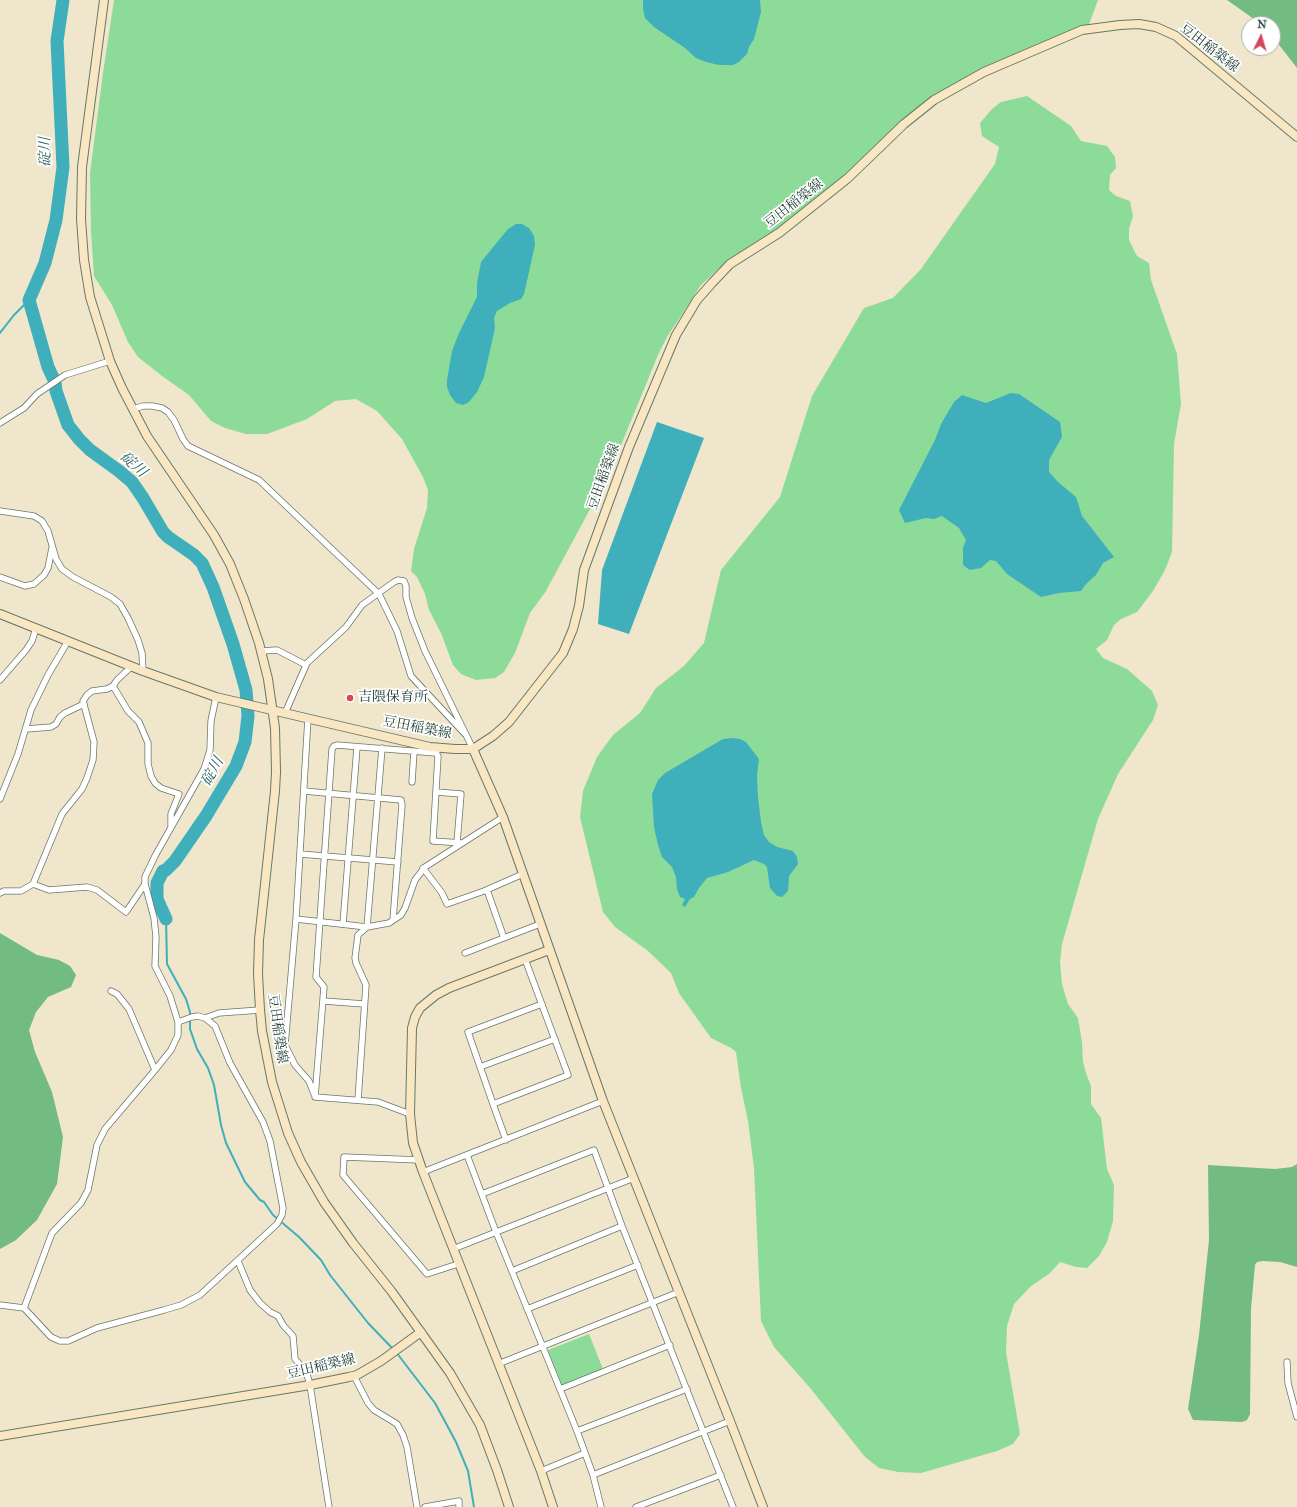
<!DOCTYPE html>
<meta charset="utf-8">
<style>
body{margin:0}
#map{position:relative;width:1297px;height:1507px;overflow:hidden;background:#f0e6cb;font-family:"IM FELL Great Primer",serif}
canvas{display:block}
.north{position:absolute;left:1241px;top:16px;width:40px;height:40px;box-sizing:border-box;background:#fff;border:1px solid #a5b1ae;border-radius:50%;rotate:5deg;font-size:11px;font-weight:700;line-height:16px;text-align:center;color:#1f3d34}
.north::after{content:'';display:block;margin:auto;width:14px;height:18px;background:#d1495b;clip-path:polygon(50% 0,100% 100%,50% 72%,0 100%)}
</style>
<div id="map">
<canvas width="1297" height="1507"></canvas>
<div class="north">N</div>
</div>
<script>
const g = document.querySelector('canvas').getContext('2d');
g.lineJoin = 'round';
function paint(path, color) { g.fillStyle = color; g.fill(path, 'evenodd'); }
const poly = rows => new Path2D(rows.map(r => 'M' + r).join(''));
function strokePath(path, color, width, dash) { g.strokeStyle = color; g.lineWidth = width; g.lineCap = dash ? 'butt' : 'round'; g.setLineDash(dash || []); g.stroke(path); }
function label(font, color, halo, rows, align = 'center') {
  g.font = font + ' "IM FELL Great Primer","Noto Serif JP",serif'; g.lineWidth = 3.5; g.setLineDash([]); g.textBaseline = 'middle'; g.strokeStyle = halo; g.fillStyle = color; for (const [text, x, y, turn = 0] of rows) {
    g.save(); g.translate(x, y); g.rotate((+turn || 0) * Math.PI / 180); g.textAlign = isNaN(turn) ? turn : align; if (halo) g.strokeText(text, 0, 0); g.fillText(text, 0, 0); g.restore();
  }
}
paint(poly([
 [114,0,1098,0,1088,27,932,97,844,178,775,233,740,253,718,269,701,285,667,337,658,355,610,472,546,591,530,613,515,653,504,672,495,678,476,680,461,674,453,665,441,633,429,610,425,594,417,577,411,571,414,549,427,508,428,490,423,477,402,439,377,411,356,399,335,401,307,419,267,434,246,434,225,428,211,421,189,395,162,376,138,357,128,342,112,305,94,276,91,231,90,173,103,73],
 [1027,96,1071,126,1081,141,1107,146,1115,157,1116,168,1110,175,1109,190,1116,196,1130,201,1133,216,1129,229,1129,240,1137,256,1149,263,1151,280,1177,354,1181,404,1174,444,1172,552,1165,570,1153,591,1137,612,1121,619,1114,625,1107,640,1096,649,1103,658,1127,669,1152,691,1158,705,1153,720,1118,774,1098,819,1062,944,1060,962,1062,984,1068,1004,1078,1018,1082,1042,1083,1062,1087,1076,1091,1086,1091,1104,1101,1118,1107,1169,1114,1185,1113,1221,1107,1242,1099,1256,1087,1268,1076,1267,1060,1262,1050,1273,1030,1287,1014,1304,1007,1326,1006,1352,1020,1434,1013,1444,997,1451,921,1473,898,1472,879,1468,865,1457,811,1389,774,1347,761,1321,754,1168,748,1121,741,1088,736,1052,731,1048,711,1038,679,993,671,973,648,951,615,927,603,912,580,817,583,791,597,757,613,735,640,713,656,688,684,666,704,643,721,570,780,497,812,396,864,308,893,298,921,269,995,164,999,147,982,136,980,123,992,109,1001,102],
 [589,1334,603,1369,562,1386,548,1350]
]), '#8ddb99');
paint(poly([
 [1227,0,1297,0,1297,68,1273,37,1273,24,1261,24],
 [0,933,37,955,59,960,70,966,76,975,71,987,48,997,36,1012,29,1030,35,1052,52,1092,63,1137,57,1184,37,1220,16,1240,0,1249],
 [1297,1164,1297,1267,1280,1262,1263,1261,1257,1262,1255,1265,1251,1309,1250,1414,1247,1420,1242,1422,1193,1420,1188,1409,1199,1335,1209,1240,1208,1165,1275,1169,1292,1167]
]), '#72bb81');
paint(poly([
 [643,0,760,0,761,12,754,39,749,47,747,54,739,62,733,65,719,65,706,62,696,58,685,48,654,27,645,18,643,9],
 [516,224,522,224,529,228,534,236,535,245,524,294,521,299,510,303,497,311,494,318,495,328,484,377,477,392,469,402,463,405,456,403,450,395,447,387,447,380,452,351,459,333,477,297,477,283,481,262,508,229],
 [1011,393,1019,394,1060,422,1062,437,1049,460,1049,472,1058,482,1076,497,1082,516,1114,557,1103,563,1096,575,1086,584,1081,591,1059,593,1041,597,1007,574,996,561,990,560,981,568,970,570,963,565,963,548,966,540,959,528,942,516,934,519,926,518,905,523,899,510,935,440,941,424,954,402,962,395,986,403],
 [657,422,704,438,629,634,598,624,602,570],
 [733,738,740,739,746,742,759,759,757,775,758,798,761,822,764,835,769,842,777,847,793,851,797,857,798,864,789,876,788,891,782,897,777,896,770,888,767,867,764,864,754,860,728,872,707,878,699,888,694,897,690,899,685,907,682,905,685,899,680,897,677,889,676,877,672,867,662,857,658,845,654,827,652,794,658,780,665,773,723,739]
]), '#3fafbb');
strokePath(poly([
 [0,333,14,315,29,300],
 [166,919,167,964,186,999,190,1012,190,1029,197,1049,208,1068,214,1085,221,1125,226,1143,245,1182,260,1200,264,1202,273,1215,299,1237,321,1260,330,1275,368,1323,393,1349],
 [396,1352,435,1403,456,1442,468,1471,474,1507]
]), '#3fafbb', 2);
strokePath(poly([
 [63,0,57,41,63,167,56,220,45,263,29,300,48,367,55,382,56,391,68,425,79,439,90,450,119,471,132,482,143,498,163,532,168,537,194,555,202,563,213,587,233,644,246,690,248,716,245,742,236,766,206,816,175,861,166,870,163,871,157,883,157,899,166,919]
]), '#3fafbb', 13);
const street = poly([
 [133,409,143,406,152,406,162,408,168,412,174,420,183,439,188,446,259,480,379,594,397,631,411,676,465,734],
 [0,423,24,408,37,394,65,375,110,361],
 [0,511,34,516,42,521,48,531,56,559,62,569,73,577,111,597,120,604,128,618,138,640,142,653,143,671],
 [0,577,25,586,34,584,44,575,48,568,52,548],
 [261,651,277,650,306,665],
 [0,680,26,650,32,641,36,628],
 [113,686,128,711,139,722,148,743,148,764,151,776,155,783,161,788,179,794,171,814,171,826],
 [285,713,307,663,346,627,362,605,394,582,398,580,404,581,406,586,406,597,412,618,425,651,473,749],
 [308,718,296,919,285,1045,295,1065,309,1081,314,1094],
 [26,729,51,727,56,724,60,717,65,713,84,704],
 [436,753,438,756,433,841,462,843],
 [412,782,414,751],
 [304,791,401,800,402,805,393,920],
 [436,792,461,794,457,843],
 [0,799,18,754,31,710,48,675,68,641],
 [300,854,398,862],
 [423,868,442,893,447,904,484,891,523,874],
 [33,884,49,890,87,887,97,890,126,912,145,884],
 [487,890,504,938],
 [0,893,4,891,21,891,33,884,62,814,82,789,87,778,93,760,94,742,83,701,87,695,92,691,107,689,113,686,117,680,132,666],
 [296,919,367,927,389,923,401,915,405,908,415,880,425,867,503,817],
 [343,924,357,747],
 [465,953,540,924],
 [525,959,568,1075,493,1104,468,1032,542,1004],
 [111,991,117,994,129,1009,155,1070],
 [324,1001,364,1004],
 [205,1018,219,1013,260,1010],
 [480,1067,555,1039],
 [315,1097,324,987,316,977,332,749,334,746,337,745,436,753,439,747],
 [315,1097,378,1102,410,1114],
 [358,1100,366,985,356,963,355,958,358,935,367,927,382,748],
 [493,1104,506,1140],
 [467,1155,496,1232,577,1431,593,1475,601,1507],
 [419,1160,344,1157,343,1175,427,1274,458,1264],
 [423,1172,603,1101],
 [482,1194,594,1150,622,1226,733,1507],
 [453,1249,634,1178],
 [238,1261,250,1290,260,1303,270,1312,278,1316,283,1325,293,1336,295,1359,306,1371,310,1385,329,1507],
 [512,1271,622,1226],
 [0,1305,24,1308,51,1337,60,1341,68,1341,97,1328,164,1310,181,1305,200,1295,277,1224,282,1215,283,1208,270,1141,263,1122,230,1063,215,1026,205,1018,198,1016,192,1017,178,1022],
 [24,1308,52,1233,81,1203,88,1190,97,1145,105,1129,155,1070,171,1050,178,1035,178,1022,170,996,155,966,156,937,154,918,145,884,145,877,155,856,204,769,210,750,211,721,216,697],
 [527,1309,638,1265],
 [1287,1362,1288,1383,1297,1417],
 [498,1364,679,1292],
 [354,1376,368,1403,374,1410,397,1424,403,1435,407,1447,417,1507],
 [560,1389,670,1345],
 [577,1431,687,1389],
 [541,1471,585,1453],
 [593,1475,730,1421],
 [425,1507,459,1501,459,1507],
 [636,1507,721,1475]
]);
const secondary = poly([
 [104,0,82,167,81,219,84,260,90,297,110,361,122,388,147,436,214,535,230,564,244,599,259,643,268,679,275,728,276,772,275,791,259,940,258,974,260,1010,262,1031,272,1082,288,1133,301,1162,324,1202,353,1243,392,1292,450,1373,480,1425,497,1470,509,1507],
 [0,614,143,671,216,697,430,747,455,749,473,749,493,736,509,722,563,653,573,629,579,606,584,570,629,447,676,335,697,300,712,283,730,264,779,233,848,178,904,124,934,100,984,72,1082,30,1120,25,1139,24,1156,27,1176,36,1297,137],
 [473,749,503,817,603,1101,730,1421,763,1507],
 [549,950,449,988,436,995,420,1008,415,1017,412,1028,410,1114,413,1143,423,1172,541,1471,553,1507],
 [0,1436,310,1385,349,1377,357,1375,381,1361,421,1332]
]);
strokePath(street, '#687869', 7);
strokePath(secondary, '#687869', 10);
strokePath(street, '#fff', 5.5);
strokePath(secondary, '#f9e7c3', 8);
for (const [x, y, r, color] of [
 [350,698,4,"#d1495b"]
]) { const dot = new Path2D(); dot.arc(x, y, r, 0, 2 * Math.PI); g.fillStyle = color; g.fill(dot); strokePath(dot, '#fff', 1.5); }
label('14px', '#1f3d34', '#fff', [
 ["豆田稲築線",1209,48,38],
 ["豆田稲築線",794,204,-38],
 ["豆田稲築線",604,477,-70],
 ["豆田稲築線",417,728,11],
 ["豆田稲築線",277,1029,82],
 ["豆田稲築線",321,1367,-13]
]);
label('14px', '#1f3d34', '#fff', [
 ["吉隈保育所",358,698]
], 'left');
label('italic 15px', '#2a6563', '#fff', [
 ["碇川",46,152,-91],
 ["碇川",133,465,42],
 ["碇川",213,772,-61]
]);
</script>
